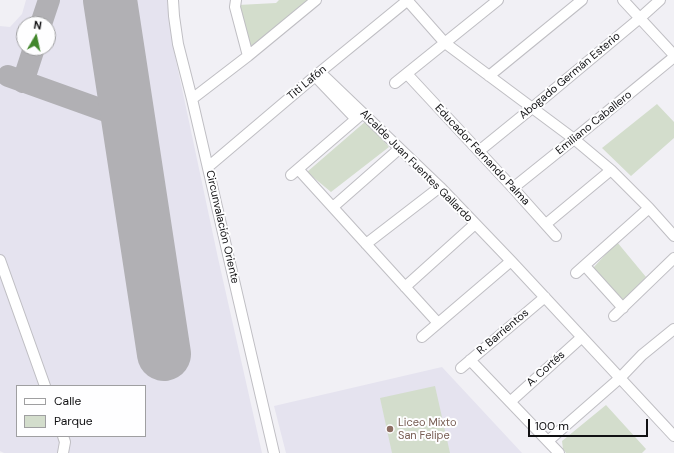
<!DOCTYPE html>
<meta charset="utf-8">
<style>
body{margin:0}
#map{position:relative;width:674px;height:453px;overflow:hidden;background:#f1f0f5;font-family:"DM Sans",sans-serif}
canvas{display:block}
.legend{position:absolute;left:16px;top:385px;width:130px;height:52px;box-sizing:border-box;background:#fefeff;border:1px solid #9f9fa1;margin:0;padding:5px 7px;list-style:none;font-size:12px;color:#111113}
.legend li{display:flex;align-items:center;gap:8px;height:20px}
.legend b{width:20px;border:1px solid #9f9fa1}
.north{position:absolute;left:16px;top:16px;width:40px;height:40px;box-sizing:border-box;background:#fefeff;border:1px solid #9f9fa1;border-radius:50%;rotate:9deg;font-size:11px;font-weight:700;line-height:16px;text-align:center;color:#111113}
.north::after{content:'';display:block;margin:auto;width:14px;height:18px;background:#41862b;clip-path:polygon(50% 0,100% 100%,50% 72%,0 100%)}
.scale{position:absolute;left:528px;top:419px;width:120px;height:18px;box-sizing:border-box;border:2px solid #111113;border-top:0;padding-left:5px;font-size:12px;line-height:14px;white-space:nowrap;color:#111113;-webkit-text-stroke:3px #fefeff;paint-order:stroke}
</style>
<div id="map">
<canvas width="674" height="453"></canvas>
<ul class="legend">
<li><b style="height:5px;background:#fff"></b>Calle</li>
<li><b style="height:11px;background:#d3ddcc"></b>Parque</li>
</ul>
<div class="north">N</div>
<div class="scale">100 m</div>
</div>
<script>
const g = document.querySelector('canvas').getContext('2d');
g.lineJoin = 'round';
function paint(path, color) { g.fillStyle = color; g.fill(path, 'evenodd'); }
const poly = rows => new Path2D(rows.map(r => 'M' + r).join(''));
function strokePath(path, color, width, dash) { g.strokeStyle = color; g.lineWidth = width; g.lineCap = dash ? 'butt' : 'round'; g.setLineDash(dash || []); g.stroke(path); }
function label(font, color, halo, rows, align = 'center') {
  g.font = font + ' "DM Sans",sans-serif'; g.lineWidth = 4; g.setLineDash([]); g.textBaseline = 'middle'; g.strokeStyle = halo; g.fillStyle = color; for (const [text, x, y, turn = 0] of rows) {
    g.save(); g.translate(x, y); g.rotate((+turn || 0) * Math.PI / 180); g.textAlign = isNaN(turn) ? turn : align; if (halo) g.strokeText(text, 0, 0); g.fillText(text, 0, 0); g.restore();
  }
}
paint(poly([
 [26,0,167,0,174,51,218,258,262,453,4,453,0,451,0,26,10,27,22,14],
 [24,24,48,24,48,48,24,48],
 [17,386,145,386,145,436,17,436],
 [442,367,522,453,286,453,274,406]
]), '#e5e3ef');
paint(poly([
 [279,0,311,0,251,51,238,5,276,3],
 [657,104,674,122,674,138,631,176,602,148],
 [366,121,389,147,331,192,307,172],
 [617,242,646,277,623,300,593,268],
 [435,386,450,453,392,453,380,398],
 [606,405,646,449,642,453,566,453,563,449,562,441]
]), '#d3ddcc');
strokePath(poly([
 [41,24,49,0],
 [8,76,128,119],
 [23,82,34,48]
]), '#b1b0b4', 22);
strokePath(poly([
 [110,0,164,354]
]), '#b1b0b4', 54);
const minor = poly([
 [173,0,174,16,178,44,192,99,274,453],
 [236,0,235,7,248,56],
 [407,0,445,43,574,139,611,170,649,208,674,236],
 [623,0,674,55],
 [320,72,440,187,511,261,674,436],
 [407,74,513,188,556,236],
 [315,76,356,119],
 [489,76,582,0],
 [395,83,498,0],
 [192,99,248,56,316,0],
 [479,151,532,108,640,18,660,0],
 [208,167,320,72,408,0],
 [298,169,438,323],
 [291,175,363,113],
 [513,188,574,139,674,57],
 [333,207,399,149],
 [546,224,611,170],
 [366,244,440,187],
 [0,260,45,386],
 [585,266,623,308],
 [576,273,649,208],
 [405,287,475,224],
 [614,316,674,258],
 [422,337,511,261],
 [470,360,559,453],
 [461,368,545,297],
 [510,402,582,337],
 [63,436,65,442,63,453],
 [548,441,620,378,642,355,674,329]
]);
strokePath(minor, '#bfbec3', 12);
strokePath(minor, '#fff', 10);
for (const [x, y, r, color] of [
 [390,429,4,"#8d6e63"]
]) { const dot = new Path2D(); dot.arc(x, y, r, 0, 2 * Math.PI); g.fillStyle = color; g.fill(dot); strokePath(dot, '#fefeff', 1.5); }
label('11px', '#111113', '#fefeff', [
 ["Abogado Germán Esterio",570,76,-40],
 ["Titi Lafón",307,83,-40],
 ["Emiliano Caballero",594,123,-39],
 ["Educador Fernando Palma",482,155,47],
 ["Alcalde Juan Fuentes Gallardo",416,166,45],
 ["Circunvalación Oriente",222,227,77],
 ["R. Barrientos",503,332,-40],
 ["A. Cortés",546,369,-42]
]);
label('11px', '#785e54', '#fefeff', [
 ["Liceo Mixto",398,423],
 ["San Felipe",398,436]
], 'left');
</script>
